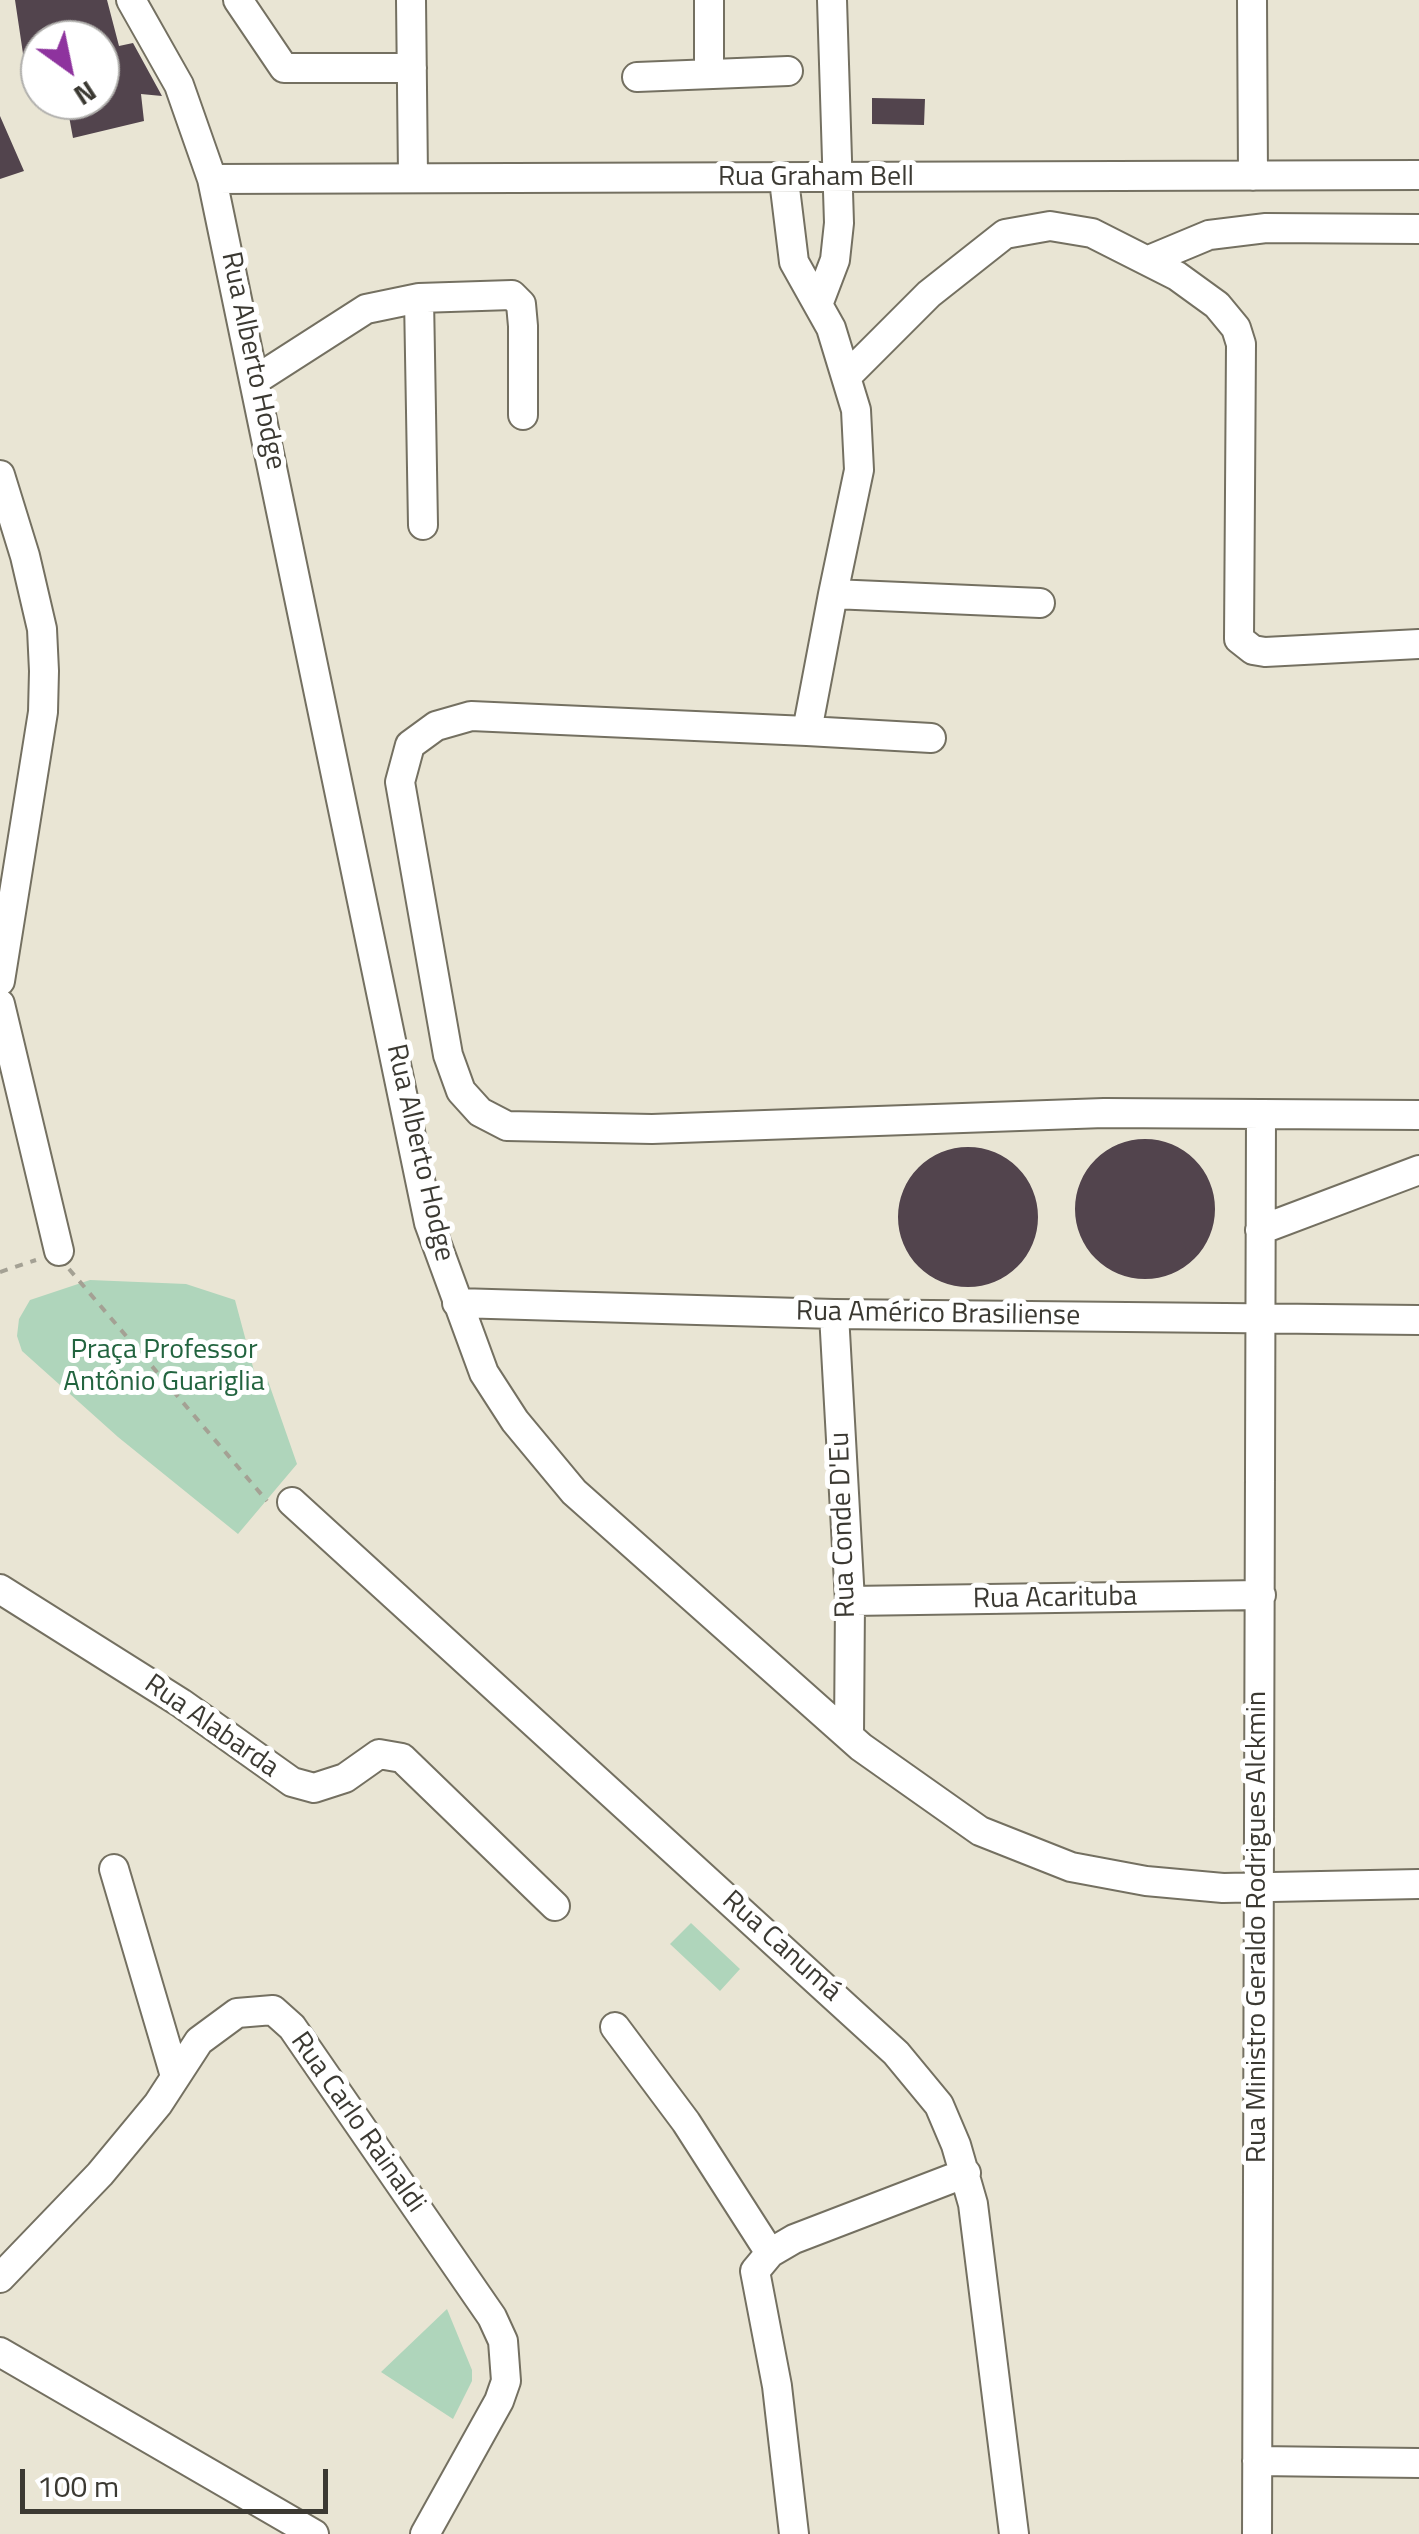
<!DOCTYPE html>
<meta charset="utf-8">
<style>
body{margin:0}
#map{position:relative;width:1419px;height:2534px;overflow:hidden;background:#e9e5d4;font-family:"Titillium Web",sans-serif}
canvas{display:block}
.north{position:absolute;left:20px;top:20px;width:100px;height:100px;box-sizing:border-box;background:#fff;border:2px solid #b1b0ad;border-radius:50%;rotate:147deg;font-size:28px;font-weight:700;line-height:40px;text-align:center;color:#3b3932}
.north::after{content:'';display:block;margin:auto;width:35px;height:45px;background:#8e339e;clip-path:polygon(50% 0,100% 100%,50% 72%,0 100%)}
.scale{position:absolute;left:20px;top:2469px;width:308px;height:45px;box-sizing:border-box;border:5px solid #3b3932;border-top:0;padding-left:12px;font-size:30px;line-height:35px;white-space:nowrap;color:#3b3932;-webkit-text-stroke:8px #fff;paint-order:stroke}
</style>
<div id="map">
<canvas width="1419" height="2534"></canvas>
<div class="north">N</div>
<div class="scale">100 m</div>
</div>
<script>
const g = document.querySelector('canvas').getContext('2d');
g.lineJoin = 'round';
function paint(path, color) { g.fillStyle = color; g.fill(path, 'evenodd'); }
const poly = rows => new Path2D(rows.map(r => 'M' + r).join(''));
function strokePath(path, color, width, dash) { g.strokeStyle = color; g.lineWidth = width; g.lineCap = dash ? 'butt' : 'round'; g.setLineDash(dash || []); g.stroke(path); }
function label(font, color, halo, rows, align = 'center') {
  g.font = font + ' "Titillium Web",sans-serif'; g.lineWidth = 10; g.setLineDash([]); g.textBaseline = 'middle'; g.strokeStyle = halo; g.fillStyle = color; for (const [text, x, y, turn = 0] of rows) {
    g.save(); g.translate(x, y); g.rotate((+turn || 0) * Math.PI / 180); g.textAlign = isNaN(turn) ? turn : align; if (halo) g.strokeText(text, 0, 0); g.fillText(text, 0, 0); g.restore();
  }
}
paint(poly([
 [90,1280,186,1284,235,1300,257,1382,267,1378,297,1464,238,1534,118,1437,22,1351,17,1336,19,1319,30,1300],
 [691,1923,740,1969,720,1991,670,1944],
 [447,2309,472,2370,472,2381,453,2419,381,2372]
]), '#afd5bb');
paint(poly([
 [15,0,107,0,119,46,133,43,162,96,141,94,144,121,73,138,66,100,100,100,100,40,40,40,40,78,33,79,30,66,25,67],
 [872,98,925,99,924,125,872,124],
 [0,116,24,171,0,179],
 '1075 1209a70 70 0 1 1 140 0a70 70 0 1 1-140 0Z',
 '898 1217a70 70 0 1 1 140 0a70 70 0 1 1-140 0Z'
]), '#52444d');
const minor = poly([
 [131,0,179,85,212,179,429,1223,484,1373,515,1421,574,1492,861,1747,980,1831,1071,1867,1146,1881,1223,1888,1419,1884],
 [238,0,284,68,412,68],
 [411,0,413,175],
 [709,0,709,72],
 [1252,0,1253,176],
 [637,77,788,71],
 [212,179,1419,175],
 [784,180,794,262,831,328,856,410,859,470,833,594],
 [1149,260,1209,235,1266,228,1419,229],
 [419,298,423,525],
 [819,302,835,260,839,223,832,0],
 [848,375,929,294,1005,234,1050,226,1092,233,1177,276,1217,305,1236,328,1241,344,1239,639,1253,650,1265,652,1419,644],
 [257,379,366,309,419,298,512,295,521,304,523,326,523,415],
 [0,475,25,556,42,629,44,671,43,712,0,981],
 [807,731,471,716,436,726,410,745,400,782,448,1055,461,1091,480,1112,507,1126,652,1129,1104,1113,1419,1115],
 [931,738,807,731,833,594,1040,603],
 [0,1004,59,1251],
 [1260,1230,1419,1170],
 [457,1303,834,1314,1419,1320],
 [834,1314,850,1601,849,1735],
 [292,1502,896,2053,939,2105,956,2145,973,2204,1014,2534],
 [0,1589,181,1703,292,1782,314,1788,345,1778,379,1754,402,1758,555,1906],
 [850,1601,1261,1595],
 [114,1869,175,2076],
 [615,2027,686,2122,770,2253],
 [0,2278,100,2174,158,2104,199,2041,237,2013,273,2010,292,2027,492,2317,503,2341,506,2381,499,2401,425,2534],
 [0,2352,314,2534],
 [1257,2461,1419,2463],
 [794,2534,777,2386,755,2271,770,2253,794,2239,966,2173],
 [1257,2534,1261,1115]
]);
strokePath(minor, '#747061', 32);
strokePath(poly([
 [69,1269,267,1501],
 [0,1272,36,1260]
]), '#a4a194', 4, [8, 8]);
strokePath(minor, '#fff', 28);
label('28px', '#3b3932', '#fff', [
 ["Rua Graham Bell",816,178],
 ["Rua Alberto Hodge",252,361,78],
 ["Rua Alberto Hodge",419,1153,77],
 ["Rua Américo Brasiliense",938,1315,1],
 ["Rua Conde D'Eu",844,1525,-92],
 ["Rua Acarituba",1055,1599,-1],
 ["Rua Alabarda",211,1727,35],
 ["Rua Ministro Geraldo Rodrigues Alckmin",1258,1927,-90],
 ["Rua Canumá",781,1947,42],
 ["Rua Carlo Rainaldi",357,2123,55]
]);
label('28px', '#22643f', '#fff', [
 ["Praça Professor",164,1351],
 ["Antônio Guariglia",164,1383]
]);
</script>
